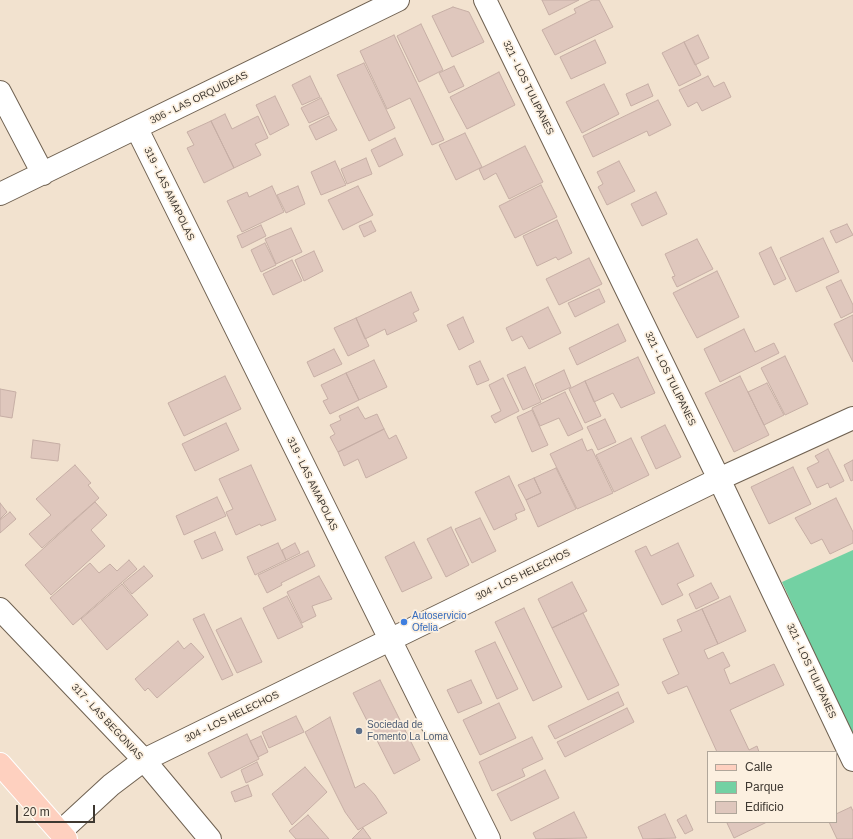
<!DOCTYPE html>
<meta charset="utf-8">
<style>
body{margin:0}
#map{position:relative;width:853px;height:839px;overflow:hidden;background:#f2e2cf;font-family:Helvetica,sans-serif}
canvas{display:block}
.legend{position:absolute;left:707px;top:751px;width:130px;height:72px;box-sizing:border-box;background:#fcf0e0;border:1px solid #b0a69a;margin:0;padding:5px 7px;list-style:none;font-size:12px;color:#3e3831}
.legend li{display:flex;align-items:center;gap:8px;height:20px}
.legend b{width:20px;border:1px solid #b0a69a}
.scale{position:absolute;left:16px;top:805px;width:79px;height:18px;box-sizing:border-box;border:2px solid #3e3831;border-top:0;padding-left:5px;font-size:12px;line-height:14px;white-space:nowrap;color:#3e3831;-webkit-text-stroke:3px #fcf0e0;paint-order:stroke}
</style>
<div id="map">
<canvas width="853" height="839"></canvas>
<ul class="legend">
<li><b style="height:5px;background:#fed0bf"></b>Calle</li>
<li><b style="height:11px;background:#73d1a3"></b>Parque</li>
<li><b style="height:11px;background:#dfc7bd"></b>Edificio</li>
</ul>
<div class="scale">20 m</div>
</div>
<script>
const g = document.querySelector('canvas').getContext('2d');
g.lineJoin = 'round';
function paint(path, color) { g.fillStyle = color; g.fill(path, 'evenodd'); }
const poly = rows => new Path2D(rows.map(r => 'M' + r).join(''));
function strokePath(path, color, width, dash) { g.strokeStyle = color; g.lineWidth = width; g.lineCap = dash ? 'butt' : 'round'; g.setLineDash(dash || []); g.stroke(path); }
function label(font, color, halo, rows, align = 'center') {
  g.font = font + ' Helvetica,sans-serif'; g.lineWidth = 3.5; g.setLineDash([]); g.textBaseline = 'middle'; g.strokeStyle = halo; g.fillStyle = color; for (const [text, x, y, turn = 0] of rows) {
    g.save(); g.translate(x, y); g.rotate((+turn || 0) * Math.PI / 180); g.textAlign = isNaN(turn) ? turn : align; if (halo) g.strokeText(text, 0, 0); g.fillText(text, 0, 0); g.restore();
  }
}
paint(poly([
 [853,550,853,737,782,582]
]), '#73d1a3');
const building = poly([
 [542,0,579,0,549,15,542,0],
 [592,0,599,0,613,27,555,55,542,30,576,13,574,9,592,0],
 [453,7,469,12,484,42,452,57,432,16,453,7],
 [421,24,443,70,419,82,397,36,421,24],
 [394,35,444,140,432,145,410,98,387,109,360,51,394,35],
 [698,35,709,58,695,65,684,42,698,35],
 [595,40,606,63,571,79,560,57,595,40],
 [684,42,701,75,679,86,662,53,684,42],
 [364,63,395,128,369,141,337,75,364,63],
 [454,66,464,86,449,93,439,73,454,66],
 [499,72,515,105,467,129,450,97,499,72],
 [310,76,320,97,302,105,292,85,310,76],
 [708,76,714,87,724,82,731,97,702,111,697,102,688,107,679,90,708,76],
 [604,84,619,114,582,133,566,102,604,84],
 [648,84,653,96,631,106,626,94,648,84],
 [275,96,289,125,270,135,256,105,275,96],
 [321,98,329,114,309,123,301,108,321,98],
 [658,100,671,125,649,136,647,131,593,157,583,136,658,100],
 [225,114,232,129,258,116,268,138,255,144,261,155,234,168,211,121,225,114],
 [329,116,337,130,316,140,309,126,329,116],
 [211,121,234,168,204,183,187,148,194,145,187,132,211,121],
 [465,133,482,167,456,180,439,145,465,133],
 [395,138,403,155,379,167,371,150,395,138],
 [525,146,543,182,509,199,496,173,484,180,479,169,525,146],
 [366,158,372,174,347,184,341,169,366,158],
 [335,161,346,185,321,195,311,172,335,161],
 [619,161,635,191,607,205,598,187,603,184,597,172,619,161],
 [541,185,557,217,515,238,499,206,541,185],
 [272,186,284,212,242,232,227,201,247,192,249,197,272,186],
 [298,186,305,204,286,213,277,195,298,186],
 [358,186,373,215,343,230,328,200,358,186],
 [656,192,667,214,642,226,631,204,656,192],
 [557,220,572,253,558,260,556,257,537,266,523,236,557,220],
 [371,221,376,231,364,237,359,226,371,221],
 [847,224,853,235,836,243,830,231,847,224],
 [261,225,266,236,242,248,237,236,261,225],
 [291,228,302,252,276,264,265,239,291,228],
 [823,238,839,272,796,292,780,258,823,238],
 [697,239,713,269,677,287,672,277,675,276,665,254,697,239],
 [265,243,276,265,261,272,251,250,265,243],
 [771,247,786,279,774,285,759,253,771,247],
 [314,251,323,271,304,281,295,260,314,251],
 [589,258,602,284,559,305,546,279,589,258],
 [292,260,302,281,273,295,263,274,292,260],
 [717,271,739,317,697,338,673,293,717,271],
 [841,280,853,305,853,312,841,318,826,287,841,280],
 [599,289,605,302,575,317,568,303,599,289],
 [411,292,419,310,413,313,417,321,387,335,385,329,365,339,356,318,411,292],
 [548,307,561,333,529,349,522,336,512,341,506,328,548,307],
 [853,315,853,362,834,324,853,315],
 [463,317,474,342,459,350,447,325,463,317],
 [356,318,369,346,348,356,334,328,356,318],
 [618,324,626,341,577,365,569,348,618,324],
 [744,329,755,352,774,343,779,353,720,382,704,349,744,329],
 [334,349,342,364,314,377,307,362,334,349],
 [785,356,808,404,785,415,761,368,785,356],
 [638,357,655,393,621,408,613,393,594,402,585,381,638,357],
 [374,360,387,387,359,400,346,373,374,360],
 [480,361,489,380,477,385,469,366,480,361],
 [525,367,541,402,523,410,507,375,525,367],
 [564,370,571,387,542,400,535,384,564,370],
 [346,373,359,400,330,414,323,401,328,399,321,385,346,373],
 [225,376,241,409,184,436,168,403,225,376],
 [740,376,769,435,734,452,705,393,740,376],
 [503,378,519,411,495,423,491,416,501,411,489,385,503,378],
 [585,381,601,416,585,423,569,389,585,381],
 [767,383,784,415,764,425,748,392,767,383],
 [0,389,16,392,12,418,0,416,0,389],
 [565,392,583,429,568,436,559,418,540,426,532,408,565,392],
 [358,407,365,419,377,414,384,429,338,452,330,437,335,434,330,425,341,420,339,416,358,407],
 [532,410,548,445,532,452,517,417,532,410],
 [605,419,616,442,598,450,587,427,605,419],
 [226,423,239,450,195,471,182,444,226,423],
 [665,425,681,457,656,469,641,437,665,425],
 [384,429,389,439,396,435,407,458,366,478,358,459,344,466,338,452,384,429],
 [631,438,649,475,614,492,596,455,631,438],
 [582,439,587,451,592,449,613,493,577,509,550,454,582,439],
 [33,440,60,444,58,461,31,458,33,440],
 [828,449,844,481,830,488,828,483,817,488,807,468,819,462,815,456,828,449],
 [853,460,853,480,851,481,844,465,853,460],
 [75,465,91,483,88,485,99,498,42,548,29,534,51,515,36,499,75,465],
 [251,465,276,520,261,526,260,524,236,535,226,512,233,509,219,479,251,465],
 [793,467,811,504,769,524,751,487,793,467],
 [556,468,576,509,538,527,526,500,541,493,534,478,556,468],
 [509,476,525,510,515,514,517,519,494,530,475,492,509,476],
 [534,478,541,493,526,500,518,485,534,478],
 [217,497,226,516,184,535,176,516,217,497],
 [836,498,853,532,853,543,830,554,822,539,811,544,795,518,836,498],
 [95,502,107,515,91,530,105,546,51,595,25,565,95,502],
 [0,503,7,512,0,519,0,503],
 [10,512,16,519,0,533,0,520,10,512],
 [480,518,496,551,472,563,455,529,480,518],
 [451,527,469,565,446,577,427,539,451,527],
 [215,532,223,550,202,559,194,541,215,532],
 [414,542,432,578,402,592,385,557,414,542],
 [278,543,286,560,255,575,247,557,278,543],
 [295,543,300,553,286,560,282,550,295,543],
 [678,543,694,576,677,584,683,595,662,605,635,551,646,546,651,556,678,543],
 [308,551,315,566,281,583,282,585,267,593,258,575,308,551],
 [129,560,137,569,73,625,50,598,90,563,99,573,110,564,117,571,129,560],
 [144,566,153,576,132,594,123,583,144,566],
 [319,576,332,599,312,606,316,616,302,623,287,592,319,576],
 [572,582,587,611,552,628,538,599,572,582],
 [711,583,719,598,696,609,689,594,711,583],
 [122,584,148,615,107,650,81,619,122,584],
 [287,596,303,627,278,639,263,608,287,596],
 [730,596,746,631,718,644,702,609,730,596],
 [524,608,562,687,533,701,495,622,524,608],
 [702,609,718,644,704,650,708,659,723,652,730,666,724,669,730,684,774,664,784,685,730,710,749,750,757,746,759,752,717,752,687,686,668,694,662,682,679,674,663,639,682,631,677,620,702,609],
 [583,613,619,685,588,700,552,628,583,613],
 [204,614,233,675,222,680,193,619,204,614],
 [241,618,262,662,237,673,216,630,241,618],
 [178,641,184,649,191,643,204,657,157,698,148,688,145,691,135,679,178,641],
 [495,642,518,689,497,699,475,651,495,642],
 [380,680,420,760,394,774,353,693,380,680],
 [471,680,482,703,458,713,447,690,471,680],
 [618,692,624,705,555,739,548,726,618,692],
 [499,703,516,738,480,755,463,720,499,703],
 [627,708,634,722,565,757,557,742,627,708],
 [296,716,304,732,269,748,262,732,296,716],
 [330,717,355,788,364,783,375,795,387,813,358,830,345,812,305,732,330,717],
 [247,734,259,759,221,778,208,753,247,734],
 [261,736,268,752,258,757,250,741,261,736],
 [532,737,543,759,522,769,525,776,492,791,479,762,532,737],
 [257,762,263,775,246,783,241,770,257,762],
 [305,767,327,792,292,825,272,794,305,767],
 [545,770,559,798,511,821,497,794,545,770],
 [248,785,252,796,235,802,231,792,248,785],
 [851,807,853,811,853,839,837,839,829,822,836,822,836,814,851,807],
 [574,812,587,838,536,839,533,833,574,812],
 [665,814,676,838,643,839,638,827,665,814],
 [308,815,329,839,296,839,289,831,308,815],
 [686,815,693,830,685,834,677,820,686,815],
 [730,822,767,822,734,838,727,823,730,822],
 [363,828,371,839,352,839,363,828]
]);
paint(building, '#dfc7bd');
strokePath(building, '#c6aea5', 1);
const minor = poly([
 [485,0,719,479,853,760],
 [0,92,43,174],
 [137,129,489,839],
 [0,194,398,0],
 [0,609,144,760,210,839],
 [60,832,111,785,144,760,719,479,853,418]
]);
const major = poly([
 [0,764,66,839]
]);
strokePath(minor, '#6f6151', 24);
strokePath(major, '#fff', 24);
strokePath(minor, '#fff', 22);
strokePath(major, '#fed0bf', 22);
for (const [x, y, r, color] of [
 [404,622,4,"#3f7fe0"],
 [359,731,4,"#5c6f8a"]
]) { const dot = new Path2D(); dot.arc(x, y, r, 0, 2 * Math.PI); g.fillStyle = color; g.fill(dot); strokePath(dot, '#fcf0e0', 1.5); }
label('10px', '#3e3831', '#fcf0e0', [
 ["321 - LOS TULIPANES",528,88,64],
 ["306 - LAS ORQUÍDEAS",199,98,-26],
 ["319 - LAS AMAPOLAS",169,194,64],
 ["321 - LOS TULIPANES",670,379,64],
 ["319 - LAS AMAPOLAS",312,484,64],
 ["304 - LOS HELECHOS",523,575,-26],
 ["321 - LOS TULIPANES",811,671,65],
 ["304 - LOS HELECHOS",232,717,-26],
 ["317 - LAS BEGONIAS",107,722,47]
]);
label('10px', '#366cbe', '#fcf0e0', [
 ["Autoservicio",412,616],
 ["Ofelia",412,628]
], 'left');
label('10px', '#4e5e75', '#fcf0e0', [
 ["Sociedad de",367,725],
 ["Fomento La Loma",367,737]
], 'left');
</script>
